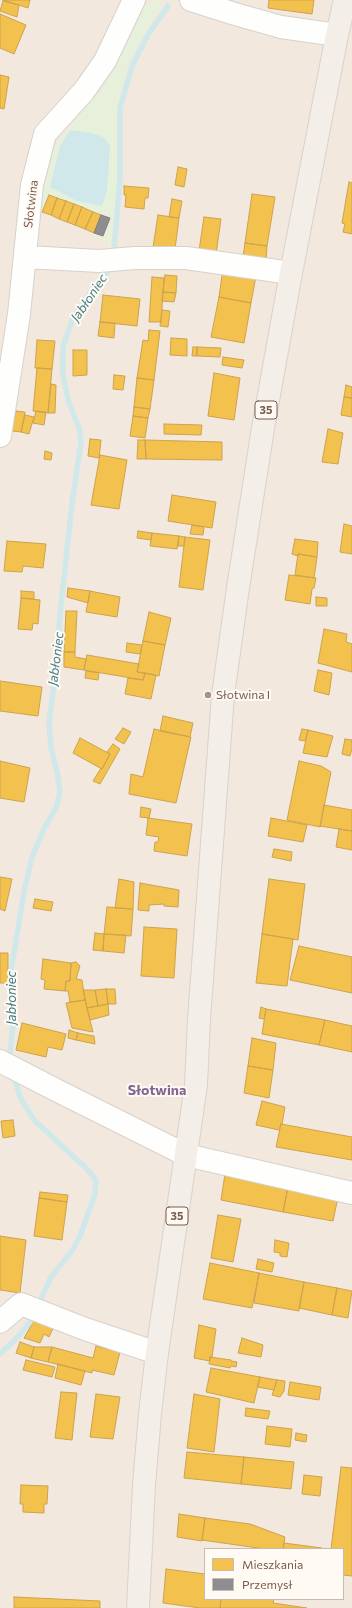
<!DOCTYPE html>
<meta charset="utf-8">
<style>
body{margin:0}
#map{position:relative;width:352px;height:1608px;overflow:hidden;background:#f9f5f0;font-family:Commissioner,sans-serif}
canvas{display:block}
.legend{position:absolute;left:204px;top:1548px;width:140px;height:52px;box-sizing:border-box;background:#fffaf3;border:1px solid #cabbb1;margin:0;padding:5px 7px;list-style:none;font-size:12px;color:#7a5c4d}
.legend li{display:flex;align-items:center;gap:8px;height:20px}
.legend b{width:20px;border:1px solid #cabbb1}
</style>
<div id="map">
<canvas width="352" height="1608"></canvas>
<ul class="legend">
<li><b style="height:11px;background:#f2c14e"></b>Mieszkania</li>
<li><b style="height:11px;background:#8d8d92"></b>Przemysł</li>
</ul>
</div>
<script>
const g = document.querySelector('canvas').getContext('2d');
g.lineJoin = 'round';
function paint(path, color) { g.fillStyle = color; g.fill(path, 'evenodd'); }
const poly = rows => new Path2D(rows.map(r => 'M' + r).join(''));
function strokePath(path, color, width, dash) { g.strokeStyle = color; g.lineWidth = width; g.lineCap = dash ? 'butt' : 'round'; g.setLineDash(dash || []); g.stroke(path); }
function label(font, color, halo, rows, align = 'center') {
  g.font = font + ' Commissioner,sans-serif'; g.lineWidth = 4; g.setLineDash([]); g.textBaseline = 'middle'; g.strokeStyle = halo; g.fillStyle = color; for (const [text, x, y, turn = 0] of rows) {
    g.save(); g.translate(x, y); g.rotate((+turn || 0) * Math.PI / 180); g.textAlign = isNaN(turn) ? turn : align; if (halo) g.strokeText(text, 0, 0); g.fillText(text, 0, 0); g.restore();
  }
}
paint(poly([
 [0,0,352,0,352,1608,0,1608],
 [205,1549,343,1549,343,1599,205,1599]
]), '#f2e8de');
paint(poly([
 [157,1,163,3,135,50,128,65,120,94,116,126,118,181,110,252,108,251,107,241,99,241,101,236,103,237,111,218,48,194,40,218,40,205,46,170,57,142,93,97,141,10,148,3]
]), '#e7f0db');
paint(poly([
 [70,130,92,133,103,137,110,145,107,191,102,206,77,201,50,187,60,146]
]), '#d0e8ea');
const homes = poly([
 [3,0,30,0,28,8,3,0],
 [269,0,314,0,312,14,268,8,269,0],
 [3,1,19,5,17,17,0,11,3,1],
 [0,14,26,25,14,54,0,48,0,14],
 [0,75,9,77,4,109,0,108,0,75],
 [178,167,187,169,184,187,175,185,178,167],
 [349,182,352,183,352,234,343,232,345,224,342,223,349,182],
 [124,186,149,188,148,198,145,198,144,209,125,207,126,195,124,195,124,186],
 [252,194,275,197,267,246,245,243,252,194],
 [49,195,57,198,51,215,42,212,49,195],
 [57,198,66,201,59,219,51,215,57,198],
 [172,199,182,201,179,218,169,217,172,199],
 [66,201,74,204,67,222,59,219,66,201],
 [74,204,82,207,75,225,67,222,74,204],
 [82,207,93,212,85,229,75,225,82,207],
 [93,212,101,215,94,233,85,229,93,212],
 [158,215,179,218,175,249,153,247,158,215],
 [204,217,221,219,216,254,199,251,204,217],
 [245,243,267,246,266,260,243,257,245,243],
 [223,269,256,276,251,303,219,297,223,269],
 [165,275,177,276,176,293,163,292,165,275],
 [152,277,164,278,161,322,149,322,152,277],
 [163,292,176,293,174,302,162,301,163,292],
 [103,295,140,299,137,326,100,322,103,295],
 [219,297,251,303,244,343,211,337,219,297],
 [162,310,170,311,168,327,160,326,162,310],
 [100,322,115,323,114,338,98,336,100,322],
 [149,330,160,331,154,380,137,378,143,340,148,341,149,330],
 [171,338,187,339,187,356,170,355,171,338],
 [37,340,55,341,52,369,35,368,37,340],
 [193,347,197,347,197,356,192,356,193,347],
 [197,347,221,348,220,357,197,356,197,347],
 [73,350,87,350,87,375,73,376,73,350],
 [223,357,244,360,242,368,222,365,223,357],
 [37,368,52,369,48,413,33,411,37,368],
 [214,373,240,378,234,420,208,416,214,373],
 [114,375,125,376,123,390,113,389,114,375],
 [137,378,154,380,150,409,134,407,137,378],
 [51,384,56,385,55,413,48,413,51,384],
 [346,385,352,387,352,398,344,397,346,385],
 [344,397,352,398,352,417,341,415,344,397],
 [134,407,150,409,148,418,133,416,134,407],
 [16,411,25,412,21,432,12,431,16,411],
 [36,411,46,412,44,425,33,423,36,411],
 [25,415,34,417,29,434,21,432,25,415],
 [133,416,148,418,145,438,130,436,133,416],
 [164,424,202,425,201,435,164,434,164,424],
 [328,429,343,433,338,464,322,462,328,429],
 [90,439,101,440,99,458,88,456,90,439],
 [138,440,145,440,146,459,137,459,138,440],
 [145,440,222,442,222,460,146,459,145,440],
 [45,451,52,453,51,460,44,459,45,451],
 [100,455,127,460,119,509,91,505,100,455],
 [172,495,216,502,212,528,168,521,172,495],
 [344,524,352,526,352,554,340,552,344,524],
 [192,525,204,527,203,535,190,534,192,525],
 [138,531,152,533,151,540,137,538,138,531],
 [152,533,179,536,177,549,150,546,152,533],
 [179,536,185,537,184,546,178,546,179,536],
 [185,537,210,540,203,590,179,587,185,537],
 [295,539,318,542,317,557,298,554,298,556,292,554,295,539],
 [7,541,46,544,43,568,23,566,22,572,4,571,7,541],
 [298,554,317,557,314,578,295,575,298,554],
 [289,575,316,578,314,588,312,589,310,604,285,600,289,575],
 [68,588,90,591,88,603,67,597,68,588],
 [21,591,34,592,34,599,21,598,21,591],
 [90,591,120,597,117,617,86,612,90,591],
 [316,597,327,598,327,606,316,606,316,597],
 [21,598,40,600,38,624,33,623,32,630,18,629,21,598],
 [66,611,77,611,75,652,64,652,66,611],
 [149,612,171,618,165,645,143,641,149,612],
 [324,629,347,634,346,642,352,644,352,672,318,663,324,629],
 [143,641,165,645,159,676,137,672,143,641],
 [127,643,142,645,140,654,126,652,127,643],
 [64,652,75,652,75,657,86,659,84,670,64,667,64,652],
 [87,655,139,664,137,672,145,673,143,680,84,670,87,655],
 [318,670,332,673,329,695,314,691,318,670],
 [86,671,99,673,98,680,85,678,86,671],
 [145,673,156,675,151,699,125,694,128,678,143,680,145,673],
 [0,681,42,687,38,716,0,711,0,681],
 [163,716,193,723,190,737,160,731,163,716],
 [123,728,131,732,124,744,115,739,123,728],
 [154,729,191,737,176,803,129,794,131,774,143,777,154,729],
 [302,729,308,730,305,741,299,740,302,729],
 [308,730,333,736,327,757,303,753,308,730],
 [80,738,110,754,102,769,73,753,80,738],
 [345,739,352,740,352,749,350,756,342,754,345,739],
 [113,744,120,749,100,784,93,781,101,768,102,769,110,754,107,752,113,744],
 [0,761,30,768,24,802,0,798,0,761],
 [299,761,321,766,331,772,320,827,287,820,299,761],
 [324,805,352,810,352,831,320,826,324,805],
 [141,807,151,809,149,818,140,817,141,807],
 [148,818,192,824,187,856,154,851,155,842,158,842,159,837,146,835,148,818],
 [271,818,307,825,303,842,268,836,271,818],
 [339,829,352,831,352,850,336,847,339,829],
 [274,849,292,852,291,861,272,857,274,849],
 [0,877,12,879,5,911,0,909,0,877],
 [119,879,134,882,133,909,115,908,119,879],
 [269,879,305,884,298,940,262,934,269,879],
 [140,883,179,890,178,907,164,906,164,904,149,905,149,911,138,910,140,883],
 [35,899,53,902,51,911,33,908,35,899],
 [107,907,133,909,131,936,104,934,107,907],
 [144,927,177,929,174,978,141,976,144,927],
 [95,933,104,934,103,951,93,950,95,933],
 [104,934,126,935,124,953,103,951,104,934],
 [262,934,293,939,287,986,256,983,262,934],
 [299,946,352,957,352,993,290,980,299,946],
 [0,953,8,953,8,983,0,983,0,953],
 [43,959,71,963,70,981,66,981,65,991,44,989,45,980,41,979,43,959],
 [76,962,80,966,76,979,82,980,85,1000,70,1002,68,991,65,991,66,981,70,981,71,963,76,962],
 [106,989,108,1004,98,1006,95,990,106,989],
 [106,989,115,989,116,1004,108,1004,106,989],
 [83,990,95,990,98,1006,87,1008,83,990],
 [85,1000,93,1032,72,1028,66,1003,85,1000],
 [108,1004,109,1015,90,1020,87,1008,108,1004],
 [261,1007,266,1009,264,1019,259,1018,261,1007],
 [266,1009,325,1020,319,1045,262,1034,266,1009],
 [325,1020,352,1026,352,1052,319,1045,325,1020],
 [22,1023,66,1034,62,1050,48,1047,46,1057,16,1050,22,1023],
 [69,1030,78,1033,76,1040,68,1038,69,1030],
 [78,1033,94,1036,95,1044,76,1040,78,1033],
 [252,1038,276,1043,273,1070,248,1066,252,1038],
 [248,1066,273,1070,269,1098,244,1093,248,1066],
 [262,1101,285,1107,282,1124,281,1124,279,1130,256,1125,262,1101],
 [13,1120,15,1136,3,1138,1,1121,13,1120],
 [281,1124,352,1137,352,1160,276,1147,281,1124],
 [225,1174,288,1187,283,1212,221,1200,225,1174],
 [288,1187,338,1197,333,1221,283,1212,288,1187],
 [40,1192,68,1195,67,1202,39,1198,40,1192],
 [39,1198,67,1202,62,1240,34,1236,39,1198],
 [218,1215,241,1219,233,1262,211,1258,218,1215],
 [0,1236,26,1240,20,1293,0,1290,0,1236],
 [275,1240,289,1243,287,1257,280,1256,280,1253,274,1252,275,1240],
 [258,1259,274,1263,272,1272,256,1269,258,1259],
 [210,1263,259,1273,252,1308,203,1299,210,1263],
 [259,1273,304,1282,299,1311,254,1303,259,1273],
 [304,1282,337,1288,332,1315,299,1308,304,1282],
 [337,1288,352,1291,348,1318,332,1315,337,1288],
 [36,1317,54,1326,49,1337,44,1334,40,1343,24,1338,36,1317],
 [199,1325,216,1329,212,1357,210,1357,210,1361,194,1358,199,1325],
 [242,1338,263,1345,261,1357,238,1353,242,1338],
 [20,1342,34,1347,31,1358,16,1353,20,1342],
 [96,1346,120,1352,114,1375,92,1370,92,1373,48,1362,52,1347,93,1358,96,1346],
 [34,1347,52,1347,48,1362,31,1358,34,1347],
 [210,1357,231,1360,231,1361,237,1362,236,1367,231,1366,230,1368,209,1364,210,1357],
 [26,1360,55,1367,52,1377,23,1370,26,1360],
 [58,1364,85,1371,81,1385,55,1378,58,1364],
 [211,1368,260,1377,254,1403,206,1392,211,1368],
 [260,1377,277,1380,274,1390,257,1387,260,1377],
 [277,1380,285,1381,284,1391,280,1397,272,1395,277,1380],
 [290,1382,321,1387,319,1400,288,1395,290,1382],
 [61,1392,77,1393,72,1440,55,1438,61,1392],
 [96,1394,120,1397,113,1439,90,1437,96,1394],
 [194,1394,220,1399,214,1452,187,1448,194,1394],
 [246,1408,270,1411,268,1419,245,1416,246,1408],
 [267,1426,292,1429,290,1447,265,1444,267,1426],
 [296,1433,307,1435,306,1442,295,1440,296,1433],
 [187,1452,244,1457,241,1484,184,1478,187,1452],
 [244,1457,294,1462,291,1489,241,1484,244,1457],
 [341,1467,352,1468,352,1576,343,1575,343,1549,331,1549,341,1467],
 [304,1475,322,1477,320,1496,302,1494,304,1475],
 [21,1485,48,1486,47,1504,44,1504,44,1513,23,1512,23,1504,20,1504,21,1485],
 [179,1514,205,1518,202,1541,177,1537,179,1514],
 [205,1518,250,1524,285,1537,283,1549,265,1549,202,1540,205,1518],
 [284,1543,322,1548,322,1549,283,1549,284,1543],
 [166,1569,205,1574,205,1599,221,1599,220,1608,200,1608,163,1603,166,1569],
 [14,1597,100,1601,100,1608,14,1608,14,1597],
 [221,1599,274,1599,273,1603,307,1608,220,1608,221,1599]
]);
paint(homes, '#f2c14e');
strokePath(homes, '#cea34e', 1);
const industry = poly([
 [101,215,110,218,103,236,94,233,101,215]
]);
paint(industry, '#8d8d92');
strokePath(industry, '#877e7d', 1);
strokePath(poly([
 [114,250,120,179,120,108,132,66,149,33,168,6],
 [10,1056,14,1012,11,971,24,892,32,857,45,827,56,808,60,791,57,772,51,747,49,722,57,662,60,614,72,504,81,442,79,428,69,403,63,376,63,347,73,318,89,294,109,270],
 [15,1080,20,1097,34,1120,87,1169,96,1180,95,1194,80,1236,72,1251,51,1277,40,1301],
 [0,1354,16,1339,30,1322]
]), '#d0e8ea', 5.5);
const minor = poly([
 [191,0,235,14,281,27,337,35],
 [26,257,99,261,135,258,186,258,291,273],
 [0,436,19,314,32,185,45,134,84,91,105,61,134,0],
 [0,1061,56,1090,186,1155,352,1193],
 [0,1322,21,1304,85,1329,157,1353]
]);
const major = poly([
 [138,1608,144,1485,150,1414,157,1353,196,1085,199,1019,223,695,238,588,263,428,291,273,337,35,345,0]
]);
strokePath(minor, '#d7d1cb', 24);
strokePath(major, '#dad1cc', 24);
strokePath(minor, '#fefefd', 22);
strokePath(major, '#f3eee8', 22);
for (const [x, y, r, color] of [
 [208,695,4,"#a69286"]
]) { const dot = new Path2D(); dot.arc(x, y, r, 0, 2 * Math.PI); g.fillStyle = color; g.fill(dot); strokePath(dot, '#fffaf3', 1.5); }
for (const [x, y, w] of [
 [266,410,22],
 [177,1216,22]
]) { const box = new Path2D(); box.roundRect(x - w / 2, y - 9, w, 18, 3); g.fillStyle = '#fffaf3'; g.fill(box); strokePath(box, '#7a5c4d', 1); }
label('bold 11px', '#7a5c4d', null, [
 ["35",266,410],
 ["35",177,1216]
]);
label('12px', '#7a5c4d', '#fffaf3', [
 ["Słotwina",31,204,-83]
]);
label('12px', '#7a5c4d', '#fffaf3', [
 ["Słotwina I",216,695]
], 'left');
label('italic 13px', '#437c86', '#fffaf3', [
 ["Jabłoniec",89,298,-56],
 ["Jabłoniec",56,659,-83],
 ["Jabłoniec",12,998,-90]
]);
label('bold 14px', '#846695', '#fffaf3', [
 ["Słotwina",157,1090]
]);
</script>
